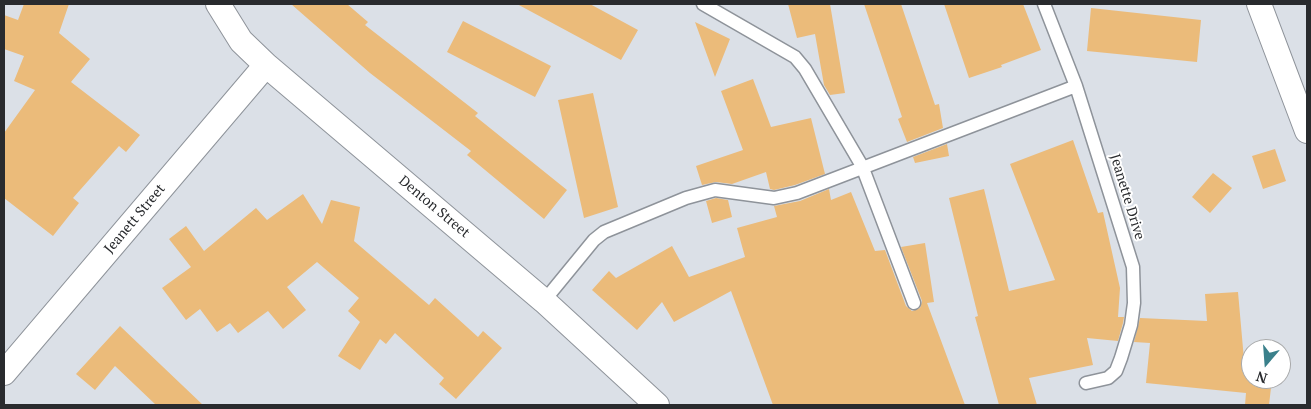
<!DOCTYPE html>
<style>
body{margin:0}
#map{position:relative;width:1311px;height:409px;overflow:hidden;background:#dbe0e7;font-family:"PT Serif",serif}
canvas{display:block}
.frame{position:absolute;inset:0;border:5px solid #292b2e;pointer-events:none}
.north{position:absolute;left:1241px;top:339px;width:50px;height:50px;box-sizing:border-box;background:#fff;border:1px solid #a9aaab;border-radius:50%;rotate:198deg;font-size:14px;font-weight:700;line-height:20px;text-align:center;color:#292b2e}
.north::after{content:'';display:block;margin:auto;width:18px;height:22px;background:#3a808b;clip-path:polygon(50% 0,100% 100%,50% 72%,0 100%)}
</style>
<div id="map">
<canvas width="1311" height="409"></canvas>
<div class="frame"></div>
<div class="north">N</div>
</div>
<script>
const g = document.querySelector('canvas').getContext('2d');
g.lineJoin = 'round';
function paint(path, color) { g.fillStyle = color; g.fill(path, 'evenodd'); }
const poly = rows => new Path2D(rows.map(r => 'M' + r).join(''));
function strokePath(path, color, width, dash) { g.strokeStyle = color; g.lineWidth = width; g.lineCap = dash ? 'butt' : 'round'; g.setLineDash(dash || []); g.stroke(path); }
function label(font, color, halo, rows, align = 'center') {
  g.font = font + ' "PT Serif",serif'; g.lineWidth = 4; g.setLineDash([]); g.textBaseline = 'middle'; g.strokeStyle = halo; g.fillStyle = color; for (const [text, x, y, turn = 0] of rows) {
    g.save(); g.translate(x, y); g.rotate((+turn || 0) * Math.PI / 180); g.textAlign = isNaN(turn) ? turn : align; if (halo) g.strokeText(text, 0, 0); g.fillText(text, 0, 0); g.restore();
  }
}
paint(poly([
 [24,4,69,4,59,33,90,59,71,82,140,135,126,152,119,146,73,198,79,203,53,236,4,198,4,133,35,90,14,81,24,56,4,49,4,15,18,20],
 [291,4,347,4,368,22,365,25,478,113,475,116,567,190,544,219,467,155,471,151,370,73],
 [517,4,590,4,638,30,621,60],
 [788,4,830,4,845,93,830,95,824,85,815,34,797,38],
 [864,4,901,4,935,105,939,104,943,128,907,142,898,119,902,117],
 [944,4,1023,4,1041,50,1001,65,1002,67,969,78],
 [1091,8,1201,20,1197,62,1087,51],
 [463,21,551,66,535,97,447,52],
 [695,22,730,39,715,77],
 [753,79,771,127,811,118,825,174,795,185,774,190,770,189,766,172,732,184,716,182,702,185,696,166,743,150,721,91],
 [593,93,618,207,584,218,558,100],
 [1073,140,1098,213,1103,212,1120,288,1118,317,1124,317,1123,323,1118,341,1087,338,1093,365,1029,378,1037,405,999,405,975,317,978,316,949,198,984,189,1009,291,1055,280,1010,164],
 [947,144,949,156,915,163,913,157],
 [1275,149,1286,181,1263,189,1252,156],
 [1213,173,1232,188,1210,213,1192,197],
 [829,189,831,200,851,192,875,251,885,250,906,306,912,311,920,308,922,301,901,247,925,243,934,302,927,303,965,405,773,405,731,291,674,322,662,302,637,330,592,290,609,271,616,278,672,246,689,277,745,257,737,228,777,217,774,206,800,201],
 [303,194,322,224,331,200,360,207,354,241,429,305,435,298,478,337,483,331,502,348,456,399,439,384,444,378,395,333,386,344,380,339,360,370,338,356,360,322,348,311,359,298,317,262,287,287,306,310,283,329,268,311,238,333,230,323,217,332,200,309,186,320,162,288,191,267,169,239,186,226,204,251,256,208,267,220],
 [716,198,728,200,732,217,712,223,706,201],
 [1238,292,1245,371,1251,372,1251,379,1272,379,1269,405,1245,405,1246,393,1146,383,1150,343,1134,342,1140,318,1207,321,1205,294],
 [120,326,203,405,156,405,115,366,95,390,76,374]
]), '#ebbb7a');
const service = poly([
 [703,4,795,57,805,69,862,166,914,303],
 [1044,4,1076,86,1133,267,1134,303,1131,325,1121,358,1116,371,1108,378,1086,383],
 [544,301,594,240,604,232,686,198,715,190,774,198,797,193,1076,86]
]);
const minor = poly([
 [218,4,241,41,266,65,544,301,657,405],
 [1259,4,1307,131],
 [4,373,266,65]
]);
strokePath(service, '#8e939a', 15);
strokePath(minor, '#8e939a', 26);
strokePath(service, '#fff', 12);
strokePath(minor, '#fff', 24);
label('14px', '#292b2e', '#fff', [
 ["Jeanette Drive",1127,197,73],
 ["Denton Street",434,207,40],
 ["Jeanett Street",135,219,-50]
]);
</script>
